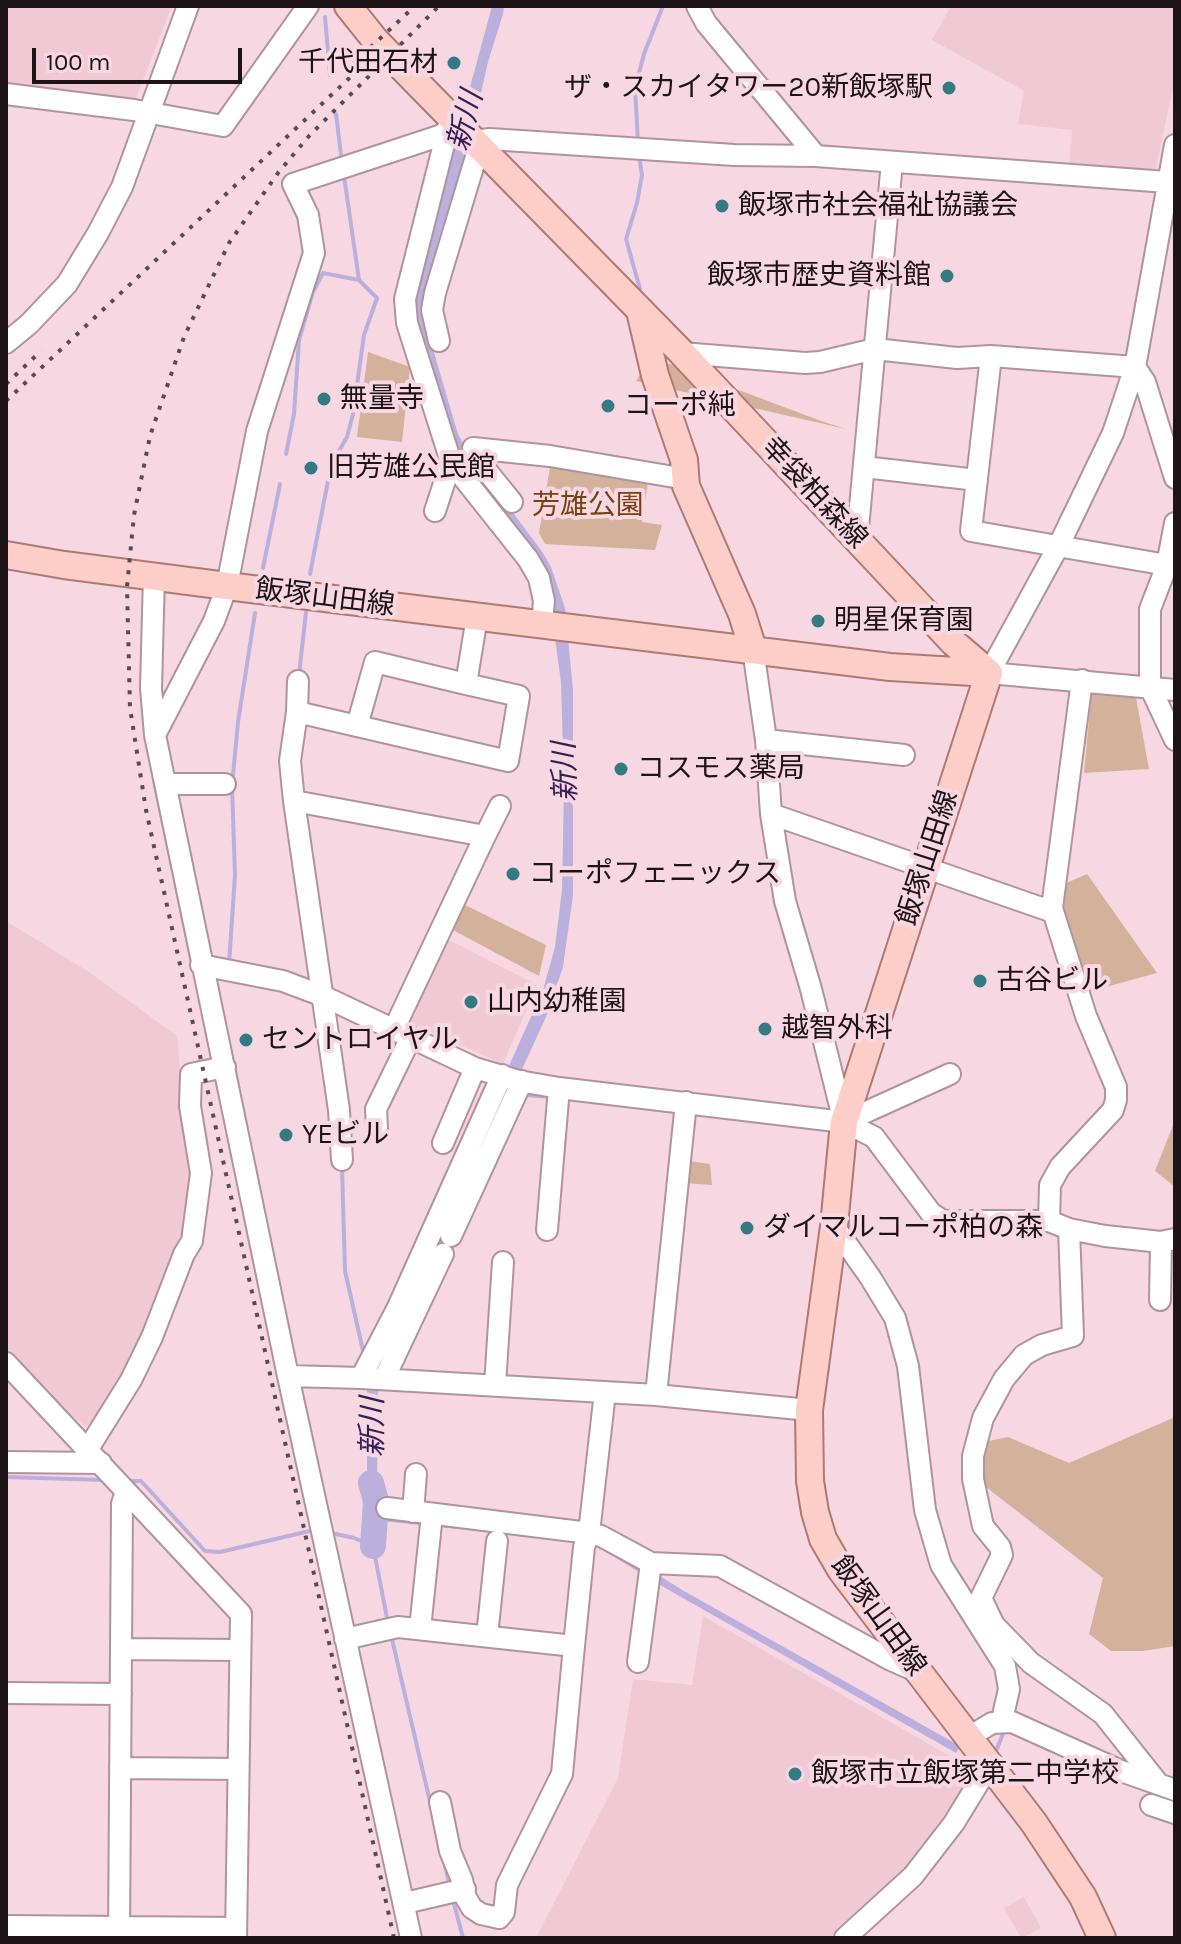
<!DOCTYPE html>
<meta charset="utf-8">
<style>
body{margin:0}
#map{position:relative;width:1181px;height:1944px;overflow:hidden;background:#f7d8e2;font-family:Karla,sans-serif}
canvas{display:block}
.frame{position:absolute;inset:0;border:8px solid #1e1317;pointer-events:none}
.scale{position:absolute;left:32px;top:48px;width:210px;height:36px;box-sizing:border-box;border:4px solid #1e1317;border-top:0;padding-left:10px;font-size:24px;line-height:28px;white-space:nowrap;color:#1e1317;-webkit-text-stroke:6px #f7d8e2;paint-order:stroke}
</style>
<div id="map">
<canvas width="1181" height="1944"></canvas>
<div class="frame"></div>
<div class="scale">100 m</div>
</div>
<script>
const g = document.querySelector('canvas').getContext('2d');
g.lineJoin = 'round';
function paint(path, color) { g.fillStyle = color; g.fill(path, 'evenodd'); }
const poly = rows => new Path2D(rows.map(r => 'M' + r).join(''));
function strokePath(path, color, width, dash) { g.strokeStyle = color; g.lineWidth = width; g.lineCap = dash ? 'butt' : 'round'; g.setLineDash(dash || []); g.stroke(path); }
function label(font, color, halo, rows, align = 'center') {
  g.font = font + ' Karla,"Noto Sans JP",sans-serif'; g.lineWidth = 8; g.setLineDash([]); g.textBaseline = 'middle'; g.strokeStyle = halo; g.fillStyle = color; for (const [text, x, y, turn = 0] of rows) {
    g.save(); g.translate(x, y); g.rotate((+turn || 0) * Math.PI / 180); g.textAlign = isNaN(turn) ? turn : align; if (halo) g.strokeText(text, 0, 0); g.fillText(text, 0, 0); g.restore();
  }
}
paint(poly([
 [6,6,172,6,134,103,6,87],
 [951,6,1175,6,1175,79,1155,172,1069,169,1072,130,1018,124,1024,91,932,40],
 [6,921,89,972,177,1036,190,1181,182,1236,151,1305,133,1358,96,1420,86,1427,46,1395,6,1352],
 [445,938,537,985,503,1064,404,1020],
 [703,1616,973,1769,960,1794,900,1874,833,1938,536,1938,618,1778,633,1679,692,1685],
 [1024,1897,1041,1928,1021,1938,1004,1908]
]), '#f0c9d5');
paint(poly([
 [368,352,410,367,402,442,357,437],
 [651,357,821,421,846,429,636,381],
 [551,461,649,476,642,522,662,525,655,550,545,544,539,533],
 [1092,689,1136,698,1149,769,1084,773],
 [1087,874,1157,973,1087,992,1061,912,1062,885],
 [461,903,546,945,539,976,451,929],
 [1175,1120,1175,1187,1155,1171],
 [689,1161,710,1164,712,1185,685,1183],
 [1175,1417,1175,1646,1143,1651,1111,1651,1089,1634,1103,1578,986,1487,982,1464,989,1441,1008,1437,1069,1463]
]), '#d3b19a');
paint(poly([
 [492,6,504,6,503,14,488,62,473,129,431,269,422,312,458,434,468,453,541,550,551,567,565,608,573,690,573,895,563,967,546,1017,378,1383,377,1492,381,1513,580,1536,613,1547,684,1591,960,1746,956,1753,660,1585,598,1547,575,1541,381,1521,373,1516,372,1494,367,1486,367,1382,543,990,555,947,562,890,564,787,561,682,550,602,457,458,409,312]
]), '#bbafdd');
strokePath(poly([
 [325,17,330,75],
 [336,114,342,163],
 [638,143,635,88,644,54,663,6],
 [639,156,642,175,637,203,626,239,640,289],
 [286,454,294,414,299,340,313,292,323,273,359,280],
 [263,568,280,484],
 [310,574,331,465,347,437,353,414,364,335,377,298,359,280,344,176],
 [299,675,306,612],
 [154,780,193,967],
 [229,964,235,875,232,786,238,722,255,613],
 [525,1095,552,1097],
 [342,1167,345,1271,364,1355],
 [847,1218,850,1230,862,1249],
 [6,1477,104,1480],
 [128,1481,141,1481,205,1551,220,1552,314,1530],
 [331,1533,354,1538,373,1546,388,1623],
 [391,1635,431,1806],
 [996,1751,1005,1729],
 [444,1861,450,1888],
 [453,1900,463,1938]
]), '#bbafdd', 4);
strokePath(poly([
 [371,1483,376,1501,373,1546]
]), '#bbafdd', 26);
const minor = poly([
 [697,6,706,23,816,156,1167,182],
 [6,94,134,110,223,126,308,6],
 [447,132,405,299,407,323,451,462,482,465,512,502],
 [473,141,490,139,734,155,816,156],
 [1175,145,1135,367,1113,433,1059,545,989,673,1175,690],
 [439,341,432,310,435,293,479,147],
 [6,343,29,324,67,284,98,233,122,187,188,6],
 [682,353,805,363,820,362,875,349,957,358,991,356,1135,367],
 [991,356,971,531,1167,565],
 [1135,367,1145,382,1175,478],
 [473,448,550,456,686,479],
 [451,462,528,559,539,578,544,601,542,624],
 [864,467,977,480],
 [435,511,451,462],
 [1175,523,1167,565,1150,609,1150,687,1175,740],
 [857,539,892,162],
 [154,576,151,688,155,735,288,1376,411,1938],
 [753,649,766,740,771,814,785,901,811,989,844,1122],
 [297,712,298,681],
 [357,726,375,662,466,684],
 [155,735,214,621,227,586,257,431,314,253,308,215,293,184,442,135,455,122],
 [766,740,904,755],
 [165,784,225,784],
 [294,801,485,836,500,806],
 [771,814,1053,912],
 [201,965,283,981,323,996,475,1068,519,1081,559,1088,844,1122,874,1137,931,1213,943,1221,1049,1221,1069,1229,1105,1236,1161,1242,1175,1239],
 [394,1029,485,836],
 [844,1122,950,1074],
 [377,1128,376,1109,411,1037],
 [443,1143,475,1068],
 [342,1160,339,1110,294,801,290,761,297,712,508,761,519,696,466,684,477,617],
 [1049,1221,1050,1185,1060,1167,1113,1110,1116,1100,1116,1087,1086,1016,1052,908,1082,680],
 [834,1226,870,1277,895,1318,908,1366,925,1510,941,1565,1005,1666,1009,1689,1002,1720],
 [1069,1229,1073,1336,1042,1345,1024,1355,1004,1379,983,1418,973,1456,973,1479,983,1526,1000,1547,1002,1555,981,1598,994,1625,1031,1663,1103,1714,1157,1782],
 [547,1230,559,1088],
 [451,1236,522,1081],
 [1160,1300,1161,1242],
 [6,1363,241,1614,236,1938],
 [288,1376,361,1378,656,1395,809,1410],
 [361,1378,398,1307,502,1075],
 [384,1379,443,1254],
 [495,1385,503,1262],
 [656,1395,686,1102],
 [88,1449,131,1380,152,1337,184,1254,192,1241,201,1173,190,1106,191,1074,225,1067],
 [6,1462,101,1463],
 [387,1508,589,1533,601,1536,651,1563,720,1566,889,1659,916,1671],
 [413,1512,416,1474],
 [420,1629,432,1514],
 [487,1636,497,1541],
 [345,1639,398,1627,574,1646,584,1547,589,1533,605,1392],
 [121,1649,240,1650],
 [638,1662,651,1563],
 [6,1693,121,1694],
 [969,1737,992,1723,1012,1722,1121,1771,1175,1790],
 [120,1768,238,1769],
 [440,1802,450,1851,462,1880,466,1898,472,1908,481,1914,499,1918,504,1912,507,1885,562,1774,574,1646],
 [1151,1805,1175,1813],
 [405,1903,465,1889],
 [6,1926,236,1928],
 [119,1938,122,1504,126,1491],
 [845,1938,913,1876,954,1823,990,1764]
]);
const major = poly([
 [348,6,376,41,682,353,954,643,989,673],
 [640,311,655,375,684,460,686,486,742,614,753,649],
 [6,555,64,565,227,586,890,667,989,673],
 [989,673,844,1122,834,1226,809,1410,810,1481,815,1512,823,1539,841,1570,1034,1823,1083,1897,1102,1938]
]);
strokePath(minor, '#b0939c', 24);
strokePath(major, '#ae7873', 30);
strokePath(minor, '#fff', 20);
strokePath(major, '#fdcec8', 26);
strokePath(poly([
 [344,72,415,6],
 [6,384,41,351],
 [6,401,359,69],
 [394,1938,146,810,130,708,127,587,134,515,150,436,184,337,229,243,278,173,309,136,439,6]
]), '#5b4b50', 4, [4, 8]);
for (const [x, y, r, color] of [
 [454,63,8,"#337a84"],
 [949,88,8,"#337a84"],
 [722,206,8,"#337a84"],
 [947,276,8,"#337a84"],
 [324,399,8,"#337a84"],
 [608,406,8,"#337a84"],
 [311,468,8,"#337a84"],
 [818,621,8,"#337a84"],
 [621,769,8,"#337a84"],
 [513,874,8,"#337a84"],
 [980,981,8,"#337a84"],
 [471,1002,8,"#337a84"],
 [765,1029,8,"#337a84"],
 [246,1040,8,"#337a84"],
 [286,1135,8,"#337a84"],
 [747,1228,8,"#337a84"],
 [795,1774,8,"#337a84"]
]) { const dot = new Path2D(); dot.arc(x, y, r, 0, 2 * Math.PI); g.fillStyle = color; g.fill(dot); strokePath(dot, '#f7d8e2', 3); }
label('28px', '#1e1317', '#f7d8e2', [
 ["千代田石材",438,63,"right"],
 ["ザ・スカイタワー20新飯塚駅",933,88,"right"],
 ["飯塚市社会福祉協議会",738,206],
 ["飯塚市歴史資料館",931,276,"right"],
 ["無量寺",340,399],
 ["コーポ純",624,406],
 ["旧芳雄公民館",327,468],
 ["明星保育園",834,621],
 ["コスモス薬局",637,769],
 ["コーポフェニックス",529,874],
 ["古谷ビル",996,981],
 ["山内幼稚園",487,1002],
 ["越智外科",781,1029],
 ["セントロイヤル",262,1040],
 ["YEビル",302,1135],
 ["ダイマルコーポ柏の森",763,1228],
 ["飯塚市立飯塚第二中学校",811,1774]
], 'left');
label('28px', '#1e1317', '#f7d8e2', [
 ["幸袋柏森線",814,493,47],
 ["飯塚山田線",325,598,7],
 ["飯塚山田線",928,858,-72],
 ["飯塚山田線",878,1616,54]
]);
label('28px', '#774111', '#f7d8e2', [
 ["芳雄公園",588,506]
]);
label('italic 30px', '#331f55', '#f7d8e2', [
 ["新川",466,121,-75],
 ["新川",566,772,-92],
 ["新川",373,1427,-90]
]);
</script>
